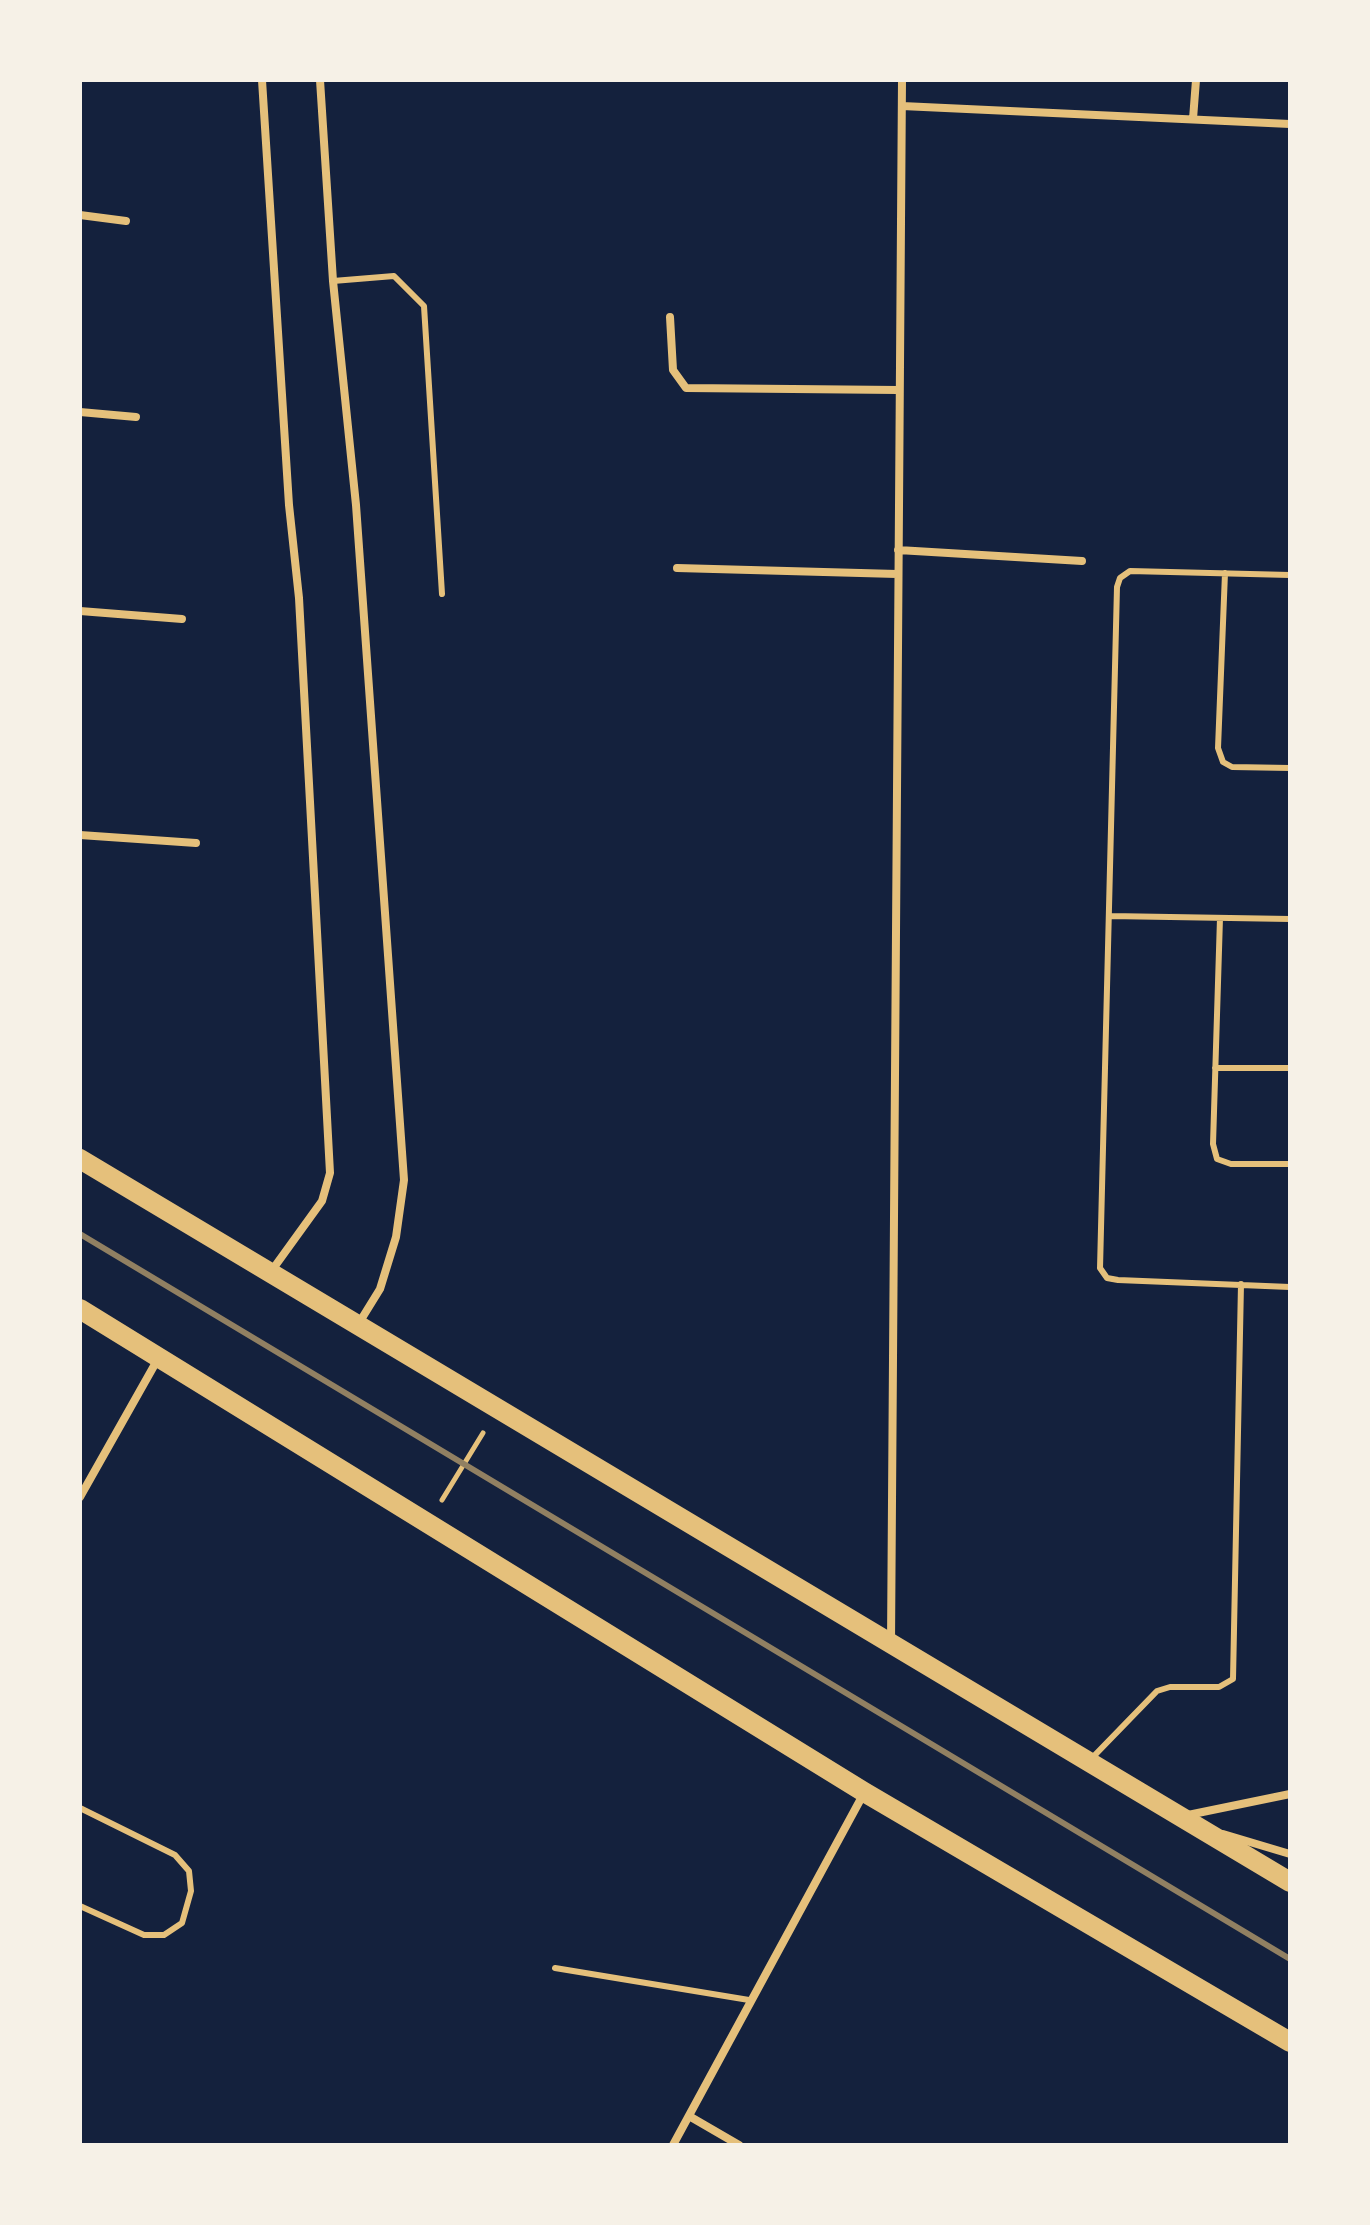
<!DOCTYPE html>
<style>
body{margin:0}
#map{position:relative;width:1370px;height:2225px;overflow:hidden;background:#14213d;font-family:"IBM Plex Sans",sans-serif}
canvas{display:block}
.frame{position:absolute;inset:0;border:82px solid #f6f1e7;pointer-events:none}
</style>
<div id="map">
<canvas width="1370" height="2225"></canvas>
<div class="frame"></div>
</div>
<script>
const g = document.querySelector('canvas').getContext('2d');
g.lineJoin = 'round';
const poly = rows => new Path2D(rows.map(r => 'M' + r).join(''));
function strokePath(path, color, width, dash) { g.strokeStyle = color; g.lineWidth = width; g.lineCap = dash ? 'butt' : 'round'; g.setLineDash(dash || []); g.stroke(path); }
strokePath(poly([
 [442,1500,483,1433]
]), '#e5c07b', 5);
strokePath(poly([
 [333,281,394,276,424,306,442,594],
 [1225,573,1218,748,1223,762,1232,767,1290,768],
 [1290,575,1130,571,1120,578,1117,587,1100,1268,1107,1278,1118,1280,1290,1287],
 [1110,916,1290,919],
 [1220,918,1213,1144,1217,1159,1231,1164,1290,1164],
 [1215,1068,1290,1068],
 [1092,1758,1157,1691,1170,1687,1219,1687,1233,1679,1241,1284],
 [80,1808,175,1855,189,1871,191,1891,182,1923,164,1935,144,1935,80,1906],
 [555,1968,749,2000]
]), '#e5c07b', 6);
strokePath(poly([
 [262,80,289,505,299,598,330,1173,322,1201,270,1273],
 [320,80,333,281,356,505,404,1180,396,1237,380,1289,359,1323],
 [902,106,1290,124],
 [1193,119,1196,80],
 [80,215,126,221],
 [670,317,673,370,686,388,898,390],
 [80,412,136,417],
 [898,550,1082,561],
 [677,568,897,574],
 [80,611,182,619],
 [80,835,196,843],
 [80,1497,159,1357],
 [891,1643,902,80],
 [1188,1815,1290,1794],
 [1223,1834,1290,1854],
 [689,2116,739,2145],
 [673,2145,864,1793]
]), '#e5c07b', 8);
strokePath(poly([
 [80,1159,1290,1882],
 [80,1309,864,1792,1290,2042]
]), '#e5c07b', 20);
strokePath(poly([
 [80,1234,1290,1959]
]), '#918062', 6);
</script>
